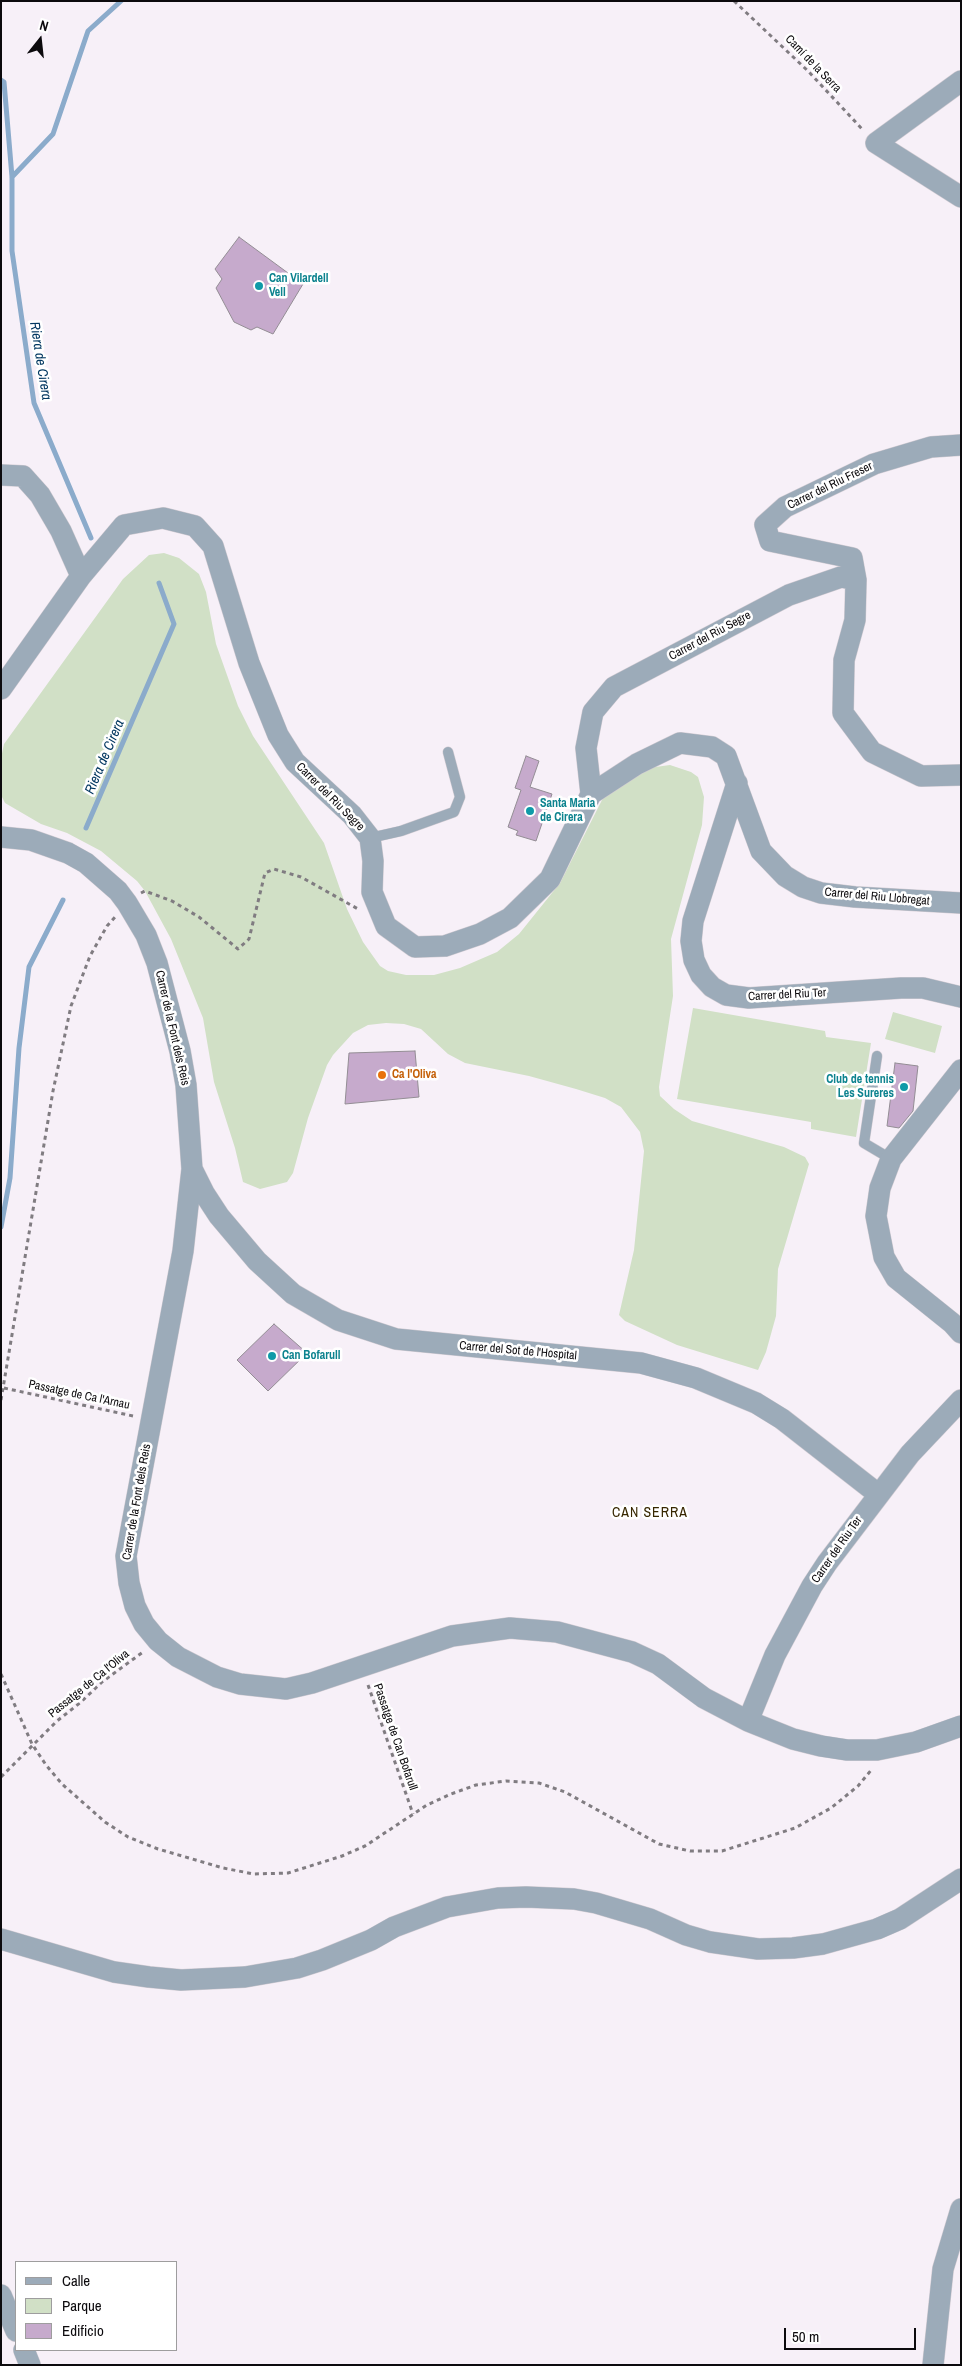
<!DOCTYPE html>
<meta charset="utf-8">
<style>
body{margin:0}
#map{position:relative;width:962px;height:2366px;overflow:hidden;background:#f7f0f8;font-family:"Archivo Narrow",sans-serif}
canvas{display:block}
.frame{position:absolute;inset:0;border:2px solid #0c0a0d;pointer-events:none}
.legend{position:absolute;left:15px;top:2261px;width:162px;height:90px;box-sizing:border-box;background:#fff;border:1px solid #9e9d9e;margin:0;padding:6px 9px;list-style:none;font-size:15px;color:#0c0a0d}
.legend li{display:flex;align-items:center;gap:10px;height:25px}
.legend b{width:25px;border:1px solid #9e9d9e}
.north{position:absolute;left:15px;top:15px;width:50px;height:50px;-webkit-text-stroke:4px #fff;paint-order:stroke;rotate:16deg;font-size:14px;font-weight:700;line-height:20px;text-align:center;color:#0c0a0d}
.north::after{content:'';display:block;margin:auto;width:18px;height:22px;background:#0c0a0d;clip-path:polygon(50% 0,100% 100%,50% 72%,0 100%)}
.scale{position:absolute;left:784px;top:2328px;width:132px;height:22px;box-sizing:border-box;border:2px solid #0c0a0d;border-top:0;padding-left:6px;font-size:15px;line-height:18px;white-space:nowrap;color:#0c0a0d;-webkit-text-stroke:4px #fff;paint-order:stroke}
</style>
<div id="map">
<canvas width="962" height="2366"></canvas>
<div class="frame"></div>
<ul class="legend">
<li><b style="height:6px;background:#9cabb9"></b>Calle</li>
<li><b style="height:14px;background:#d1e0c6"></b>Parque</li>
<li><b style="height:14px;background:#c6aacc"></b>Edificio</li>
</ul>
<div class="north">N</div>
<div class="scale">50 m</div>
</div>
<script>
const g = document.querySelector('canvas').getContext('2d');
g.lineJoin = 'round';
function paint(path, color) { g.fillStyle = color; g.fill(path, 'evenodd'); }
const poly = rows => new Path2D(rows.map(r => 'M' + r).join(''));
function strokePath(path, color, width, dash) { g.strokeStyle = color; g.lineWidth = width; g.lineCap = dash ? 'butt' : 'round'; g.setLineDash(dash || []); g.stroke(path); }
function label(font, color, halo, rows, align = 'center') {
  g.font = font + ' "Archivo Narrow",sans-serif'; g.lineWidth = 5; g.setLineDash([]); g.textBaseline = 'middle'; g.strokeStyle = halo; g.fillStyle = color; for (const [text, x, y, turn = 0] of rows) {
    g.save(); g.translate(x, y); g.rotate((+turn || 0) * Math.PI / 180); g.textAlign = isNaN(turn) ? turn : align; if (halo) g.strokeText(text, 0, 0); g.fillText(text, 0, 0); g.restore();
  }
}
paint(poly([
 [164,553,179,558,199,574,206,592,216,644,238,706,253,736,324,843,347,909,363,942,380,966,388,971,406,975,434,975,460,968,497,952,519,934,560,883,603,798,648,768,670,765,691,772,698,777,704,797,702,825,671,939,673,996,659,1087,660,1096,674,1109,692,1121,784,1147,805,1157,809,1164,778,1269,776,1316,766,1352,758,1370,677,1345,625,1321,619,1315,634,1250,644,1151,640,1132,621,1107,605,1098,576,1089,529,1076,465,1063,448,1054,421,1029,404,1024,386,1023,368,1025,353,1033,333,1055,327,1065,308,1118,293,1173,287,1182,260,1189,243,1182,235,1148,214,1082,203,1018,171,939,145,891,137,881,101,851,67,833,41,824,5,803,1,795,1,758,4,744,123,579,149,555],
 [693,1008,825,1031,826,1037,871,1043,856,1137,811,1129,811,1122,677,1099],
 [893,1012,942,1026,935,1053,885,1039]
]), '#d1e0c6');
strokePath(poly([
 [1,80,4,82,12,177,12,251,34,403,91,538],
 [12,177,53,134,88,31,121,1],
 [86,828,174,624,159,583],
 [1,1227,10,1178,19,1048,29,967,63,900]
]), '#8babcb', 5);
const building = poly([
 [239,237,303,284,273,334,257,327,251,330,234,322,216,288,222,279,215,269,239,237],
 [526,756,539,761,530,787,552,794,536,841,516,835,518,831,508,827,521,790,515,788,526,756],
 [415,1051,419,1097,345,1104,349,1053,415,1051],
 [895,1063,918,1066,913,1111,899,1128,887,1126,895,1063],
 [274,1324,307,1353,268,1391,237,1360,274,1324]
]);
paint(building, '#c6aacc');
strokePath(building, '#938d94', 1);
const service = poly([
 [370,838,401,831,454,812,460,797,448,752],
 [877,1056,864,1143,891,1159]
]);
const minor = poly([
 [961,81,876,143,961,197],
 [1,475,23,476,40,495,61,531,81,576],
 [856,580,852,558,770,541,765,525,785,507,874,464,931,447,961,445],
 [1,689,81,576,124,525,163,518,195,526,213,546,249,663,278,735,295,762,352,815,370,838,373,861,372,892,386,926,415,947,445,946,480,934,510,918,550,879,591,794,586,748,593,712,614,687,789,595,841,577,856,580,855,620,844,660,843,713,872,752,921,776,961,775],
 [737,783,693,921,691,941,694,960,701,975,712,987,726,995,749,998,901,988,923,988,961,997],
 [591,794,637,764,680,743,712,747,726,756,761,851,785,876,803,887,821,893,855,897,961,903],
 [1,837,31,840,68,853,86,863,118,891,127,903,146,935,157,963,180,1051,186,1085,192,1169,183,1251,126,1556,129,1583,135,1606,144,1624,158,1641,178,1657,217,1677,240,1684,286,1689,312,1683,452,1636,510,1628,557,1632,632,1652,658,1664,704,1698,748,1721,793,1739,821,1746,847,1750,877,1750,916,1742,961,1726],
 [961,1070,891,1159,880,1188,876,1216,884,1257,896,1278,952,1323,961,1333],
 [192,1169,204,1193,219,1216,257,1261,293,1294,338,1320,396,1339,641,1363,696,1378,756,1403,782,1419,878,1494],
 [748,1721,775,1655,812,1586,827,1563,910,1454,961,1400],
 [1,1939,114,1972,149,1977,181,1980,245,1977,297,1968,322,1960,371,1940,394,1927,447,1907,498,1898,526,1897,574,1899,596,1903,650,1919,686,1935,710,1942,758,1949,793,1948,823,1944,877,1929,900,1919,961,1879],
 [1,2295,16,2331],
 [24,2350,30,2365],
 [933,2365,943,2269,961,2209]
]);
strokePath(service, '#d1cbd2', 11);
strokePath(minor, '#d1cbd2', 22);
strokePath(poly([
 [734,1,808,71,863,130],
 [141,893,145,891,172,901,199,917,238,949,249,939,265,873,274,869,301,877,358,909],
 [4,1388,133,1416],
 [1,1400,53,1091,71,1006,90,956,107,926,115,917],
 [1,1674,32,1744,46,1765,62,1784,105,1822,128,1837,158,1849,223,1868,254,1874,288,1873,342,1856,365,1846,427,1805,451,1794,476,1785,506,1781,539,1783,565,1792,659,1844,690,1851,722,1851,795,1828,831,1808,858,1786,872,1769],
 [368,1685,413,1814],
 [1,1777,57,1721,81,1702,102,1682,143,1652]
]), '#807c81', 3, [4, 4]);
strokePath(service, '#9cabb9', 10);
strokePath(minor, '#9cabb9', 21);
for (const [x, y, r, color] of [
 [259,286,5,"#0f9aa8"],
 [530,811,5,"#0f9aa8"],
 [382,1075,5,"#e8710a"],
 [904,1087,5,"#0f9aa8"],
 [272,1356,5,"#0f9aa8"]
]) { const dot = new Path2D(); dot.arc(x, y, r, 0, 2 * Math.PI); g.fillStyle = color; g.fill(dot); strokePath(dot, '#fff', 2); }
label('12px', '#0c0a0d', '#fff', [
 ["Camí de la Serra",813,64,46],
 ["Carrer del Riu Freser",830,486,-26],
 ["Carrer del Riu Segre",710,636,-28],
 ["Carrer del Riu Segre",330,797,45],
 ["Carrer del Riu Llobregat",877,897,5],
 ["Carrer del Riu Ter",787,995,-3],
 ["Carrer de la Font dels Reis",172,1028,77],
 ["Carrer del Sot de l'Hospital",518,1351,5],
 ["Passatge de Ca l'Arnau",79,1395,12],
 ["Carrer de la Font dels Reis",137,1502,-80],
 ["Carrer del Riu Ter",837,1550,-55],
 ["Passatge de Ca l'Oliva",89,1684,-39],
 ["Passatge de Can Bofarull",395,1737,71]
]);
label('bold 12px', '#0d838f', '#fff', [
 ["Can Vilardell",269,279],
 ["Vell",269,293],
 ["Santa Maria",540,804],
 ["de Cirera",540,818],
 ["Club de tennis",894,1080,"right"],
 ["Les Sureres",894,1094,"right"],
 ["Can Bofarull",282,1356]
], 'left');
label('bold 12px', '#c56008', '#fff', [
 ["Ca l'Oliva",392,1075]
], 'left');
label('italic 14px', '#033861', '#fff', [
 ["Riera de Cirera",40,361,81],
 ["Riera de Cirera",105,757,-67]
]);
g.letterSpacing = '1px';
label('14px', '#372700', '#fff', [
 ["CAN SERRA",650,1513]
]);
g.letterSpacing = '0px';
</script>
